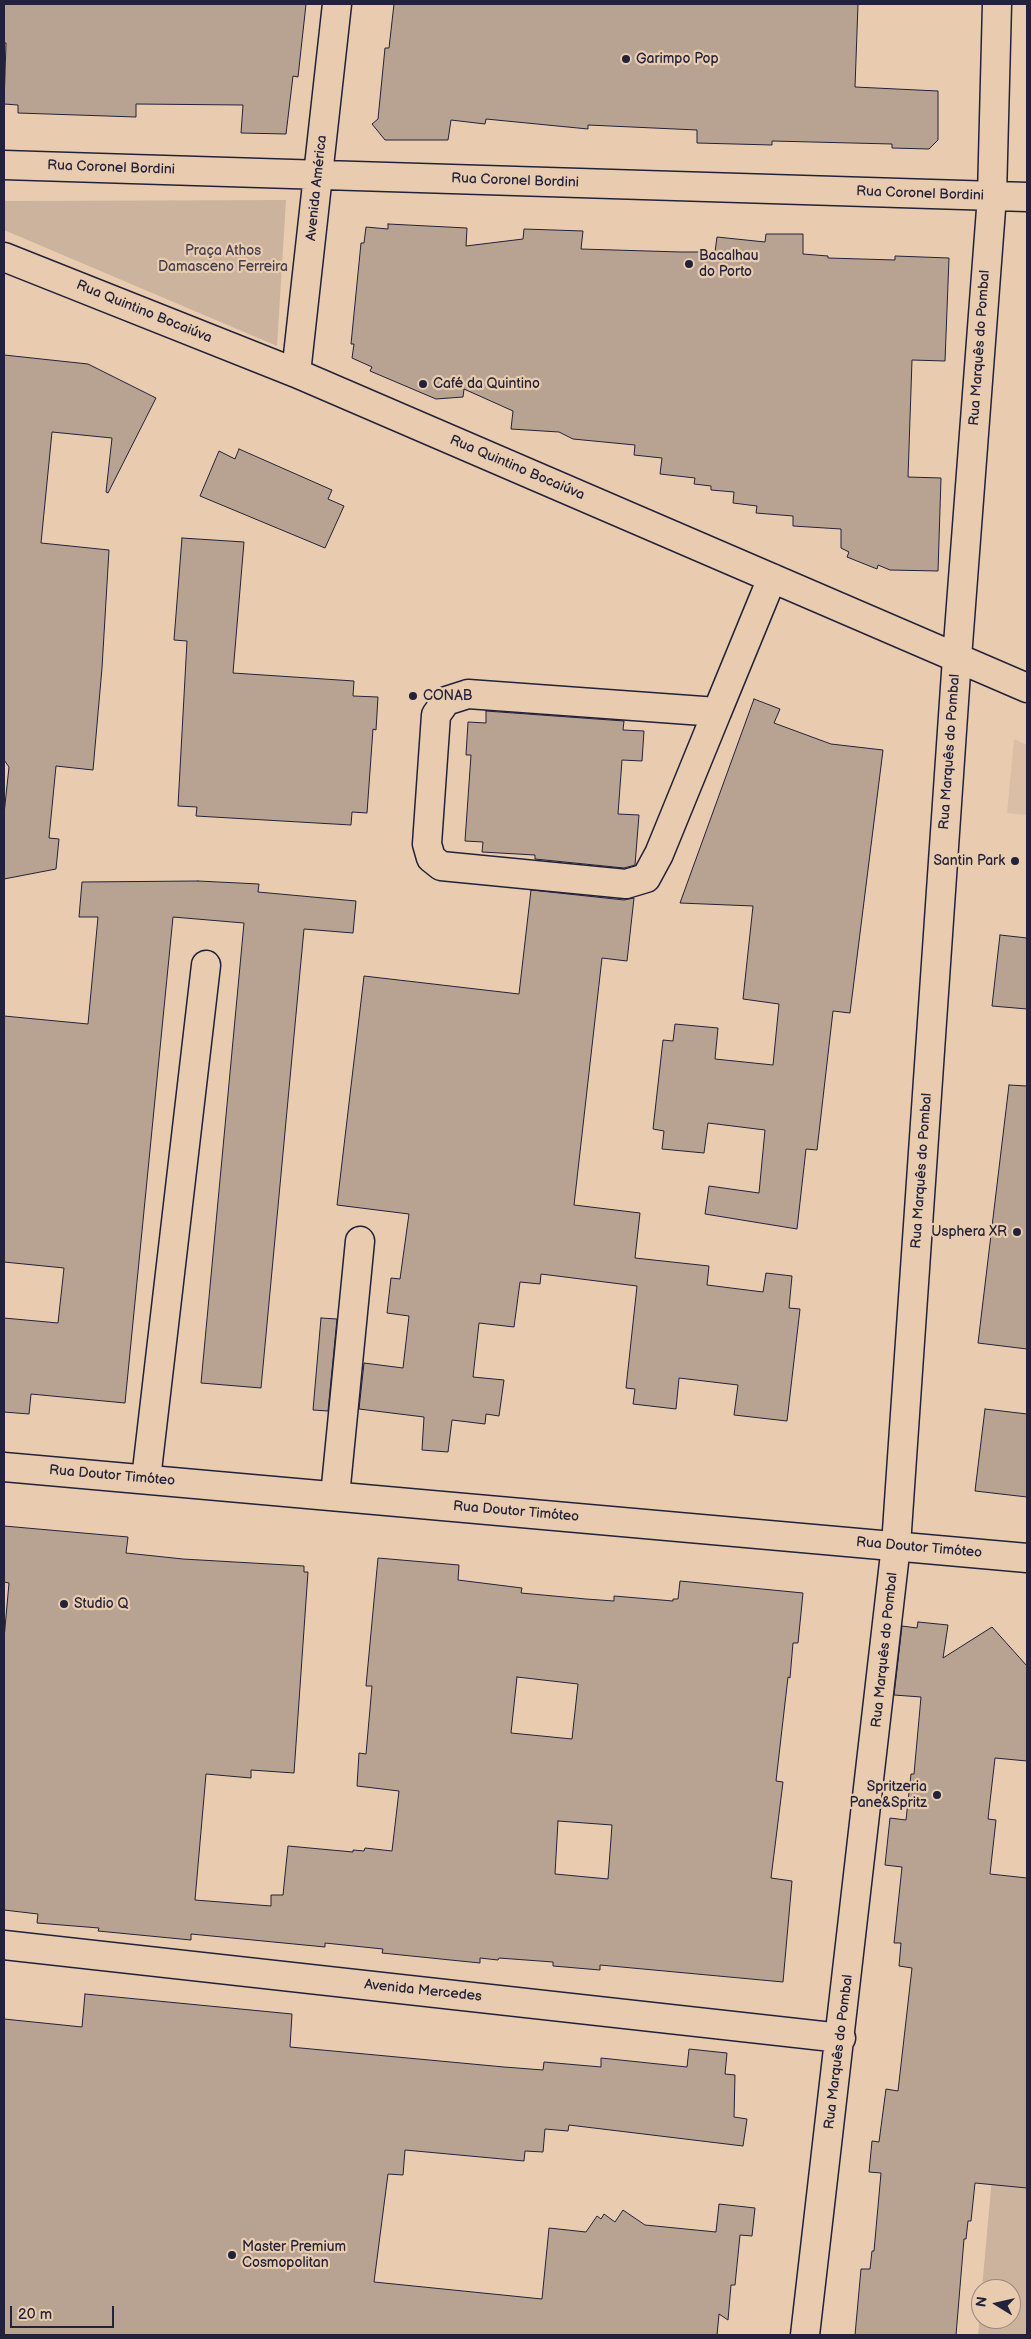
<!DOCTYPE html>
<meta charset="utf-8">
<style>
body{margin:0}
#map{position:relative;width:1031px;height:2339px;overflow:hidden;background:#e9ccaf;font-family:"Balsamiq Sans",sans-serif}
canvas{display:block}
.frame{position:absolute;inset:0;border:5px solid #22223b;pointer-events:none}
.north{position:absolute;left:971px;top:2279px;width:50px;height:50px;box-sizing:border-box;background:#e9ccaf;border:1px solid #998881;border-radius:50%;rotate:279deg;font-size:14px;font-weight:700;line-height:20px;text-align:center;color:#22223b}
.north::after{content:'';display:block;margin:auto;width:18px;height:22px;background:#22223b;clip-path:polygon(50% 0,100% 100%,50% 72%,0 100%)}
.scale{position:absolute;left:10px;top:2306px;width:104px;height:22px;box-sizing:border-box;border:2px solid #22223b;border-top:0;padding-left:6px;font-size:15px;line-height:18px;white-space:nowrap;color:#22223b;-webkit-text-stroke:4px #e9ccaf;paint-order:stroke}
</style>
<div id="map">
<canvas width="1031" height="2339"></canvas>
<div class="frame"></div>
<div class="north">N</div>
<div class="scale">20 m</div>
</div>
<script>
const g = document.querySelector('canvas').getContext('2d');
g.lineJoin = 'round';
function paint(path, color) { g.fillStyle = color; g.fill(path, 'evenodd'); }
const poly = rows => new Path2D(rows.map(r => 'M' + r).join(''));
function strokePath(path, color, width, dash) { g.strokeStyle = color; g.lineWidth = width; g.lineCap = dash ? 'butt' : 'round'; g.setLineDash(dash || []); g.stroke(path); }
function label(font, color, halo, rows, align = 'center') {
  g.font = font + ' "Balsamiq Sans",sans-serif'; g.lineWidth = 4.5; g.setLineDash([]); g.textBaseline = 'middle'; g.strokeStyle = halo; g.fillStyle = color; for (const [text, x, y, turn = 0] of rows) {
    g.save(); g.translate(x, y); g.rotate((+turn || 0) * Math.PI / 180); g.textAlign = isNaN(turn) ? turn : align; if (halo) g.strokeText(text, 0, 0); g.fillText(text, 0, 0); g.restore();
  }
}
paint(poly([
 [1014,739,1027,745,1027,815,1007,813]
]), '#dabfa6');
paint(poly([
 [286,200,277,346,4,230,4,201],
 [992,2177,1027,2181,1027,2335,978,2335,981,2306,981,2319,1011,2319,1011,2289,982,2289]
]), '#ccb39e');
const building = poly([
 [4,4,306,4,298,77,293,76,286,134,241,133,243,105,136,104,136,117,18,113,18,105,4,104,6,43,4,43,4,4],
 [394,4,858,4,855,87,938,91,938,140,929,149,892,148,892,144,772,141,772,145,697,143,697,130,588,125,588,129,486,119,485,124,451,120,448,140,385,140,372,124,378,119,385,48,389,48,394,4],
 [388,224,467,228,466,246,523,239,524,229,583,231,581,249,681,252,715,252,717,237,765,242,766,234,803,234,803,254,828,256,828,258,895,260,895,256,949,258,945,361,912,360,908,477,941,478,938,571,890,570,878,565,877,569,847,557,849,552,841,548,841,529,793,526,793,516,756,513,757,506,733,503,734,492,711,490,711,486,694,484,695,478,660,474,662,458,634,455,635,445,573,439,559,432,511,429,513,411,464,389,463,397,436,399,370,371,372,367,352,358,354,344,351,344,361,243,364,243,366,227,388,229,388,224],
 [4,355,88,364,156,398,108,493,106,492,112,438,52,432,41,543,109,550,102,668,93,770,56,766,49,838,59,839,56,869,4,879,4,814,9,767,4,760,4,355],
 [239,449,332,490,328,499,344,506,325,548,200,496,219,451,235,459,239,449],
 [182,538,244,542,233,673,354,681,353,696,378,697,376,730,373,729,367,813,352,812,351,825,196,816,197,807,178,806,187,641,174,640,182,538],
 [754,699,780,709,774,723,831,744,883,750,850,1013,833,1011,817,1150,806,1149,797,1229,705,1214,709,1186,759,1193,765,1130,708,1123,704,1153,662,1149,664,1131,653,1129,663,1040,673,1041,675,1024,718,1028,715,1059,773,1065,779,1004,743,999,753,906,680,903,754,699],
 [486,711,624,721,623,730,644,731,642,761,622,760,618,814,639,815,635,865,624,868,535,859,535,855,482,852,483,842,465,841,471,755,466,755,468,722,486,723,486,711],
 [198,881,259,884,258,892,356,901,353,933,304,929,261,1388,201,1383,244,923,173,917,125,1403,31,1394,29,1414,4,1412,4,1318,58,1323,64,1268,4,1262,4,1016,88,1024,98,917,79,917,82,882,198,881],
 [531,890,624,900,634,898,627,961,602,958,574,1205,640,1213,635,1258,709,1266,707,1285,763,1292,766,1273,792,1276,789,1308,800,1309,787,1421,734,1415,738,1385,679,1378,676,1409,633,1404,635,1389,626,1388,637,1286,541,1274,540,1284,520,1282,514,1327,479,1323,473,1377,504,1380,499,1416,486,1414,485,1424,452,1420,448,1452,422,1450,424,1417,359,1409,364,1363,403,1368,409,1316,387,1313,391,1278,400,1279,409,1214,337,1205,364,976,519,994,531,890],
 [1000,935,1027,938,1027,1009,992,1006,1000,935],
 [1009,1085,1027,1086,1027,1349,978,1343,1009,1085],
 [321,1318,337,1319,328,1411,313,1410,321,1318],
 [985,1409,1027,1414,1027,1497,975,1491,985,1409],
 [4,1526,128,1537,126,1553,183,1559,304,1566,304,1572,308,1572,294,1773,251,1770,251,1778,206,1774,195,1900,271,1906,271,1895,283,1895,288,1846,353,1852,353,1850,364,1851,365,1848,392,1851,399,1791,357,1786,359,1753,366,1754,372,1686,366,1686,378,1558,459,1565,458,1580,522,1588,521,1593,586,1599,614,1601,614,1596,673,1601,673,1599,678,1599,680,1581,803,1593,798,1643,793,1643,790,1678,788,1677,776,1781,783,1782,771,1878,792,1881,783,1982,600,1965,600,1970,553,1966,553,1962,499,1958,498,1960,480,1958,480,1963,382,1953,383,1949,325,1943,325,1947,191,1934,191,1940,98,1931,99,1928,37,1923,38,1914,4,1910,4,1639,9,1583,4,1582,4,1526],
 [517,1677,578,1684,572,1739,511,1733,517,1677],
 [558,1821,612,1825,608,1879,555,1874,558,1821],
 [918,1622,948,1625,943,1658,992,1627,1027,1666,1027,1761,995,1758,988,1819,996,1820,990,1874,1027,1878,1027,2188,975,2183,971,2221,968,2221,966,2239,964,2239,956,2335,855,2335,861,2269,870,2269,872,2251,874,2251,881,2173,869,2172,872,2141,879,2142,886,2089,898,2091,912,1968,899,1966,901,1943,894,1943,902,1867,885,1865,890,1818,906,1820,911,1774,914,1774,921,1697,894,1695,902,1626,917,1628,918,1622],
 [85,1994,292,2014,290,2047,504,2067,543,2070,544,2062,601,2067,601,2058,687,2067,689,2049,727,2053,725,2074,735,2075,734,2117,747,2119,743,2146,569,2125,568,2131,545,2129,543,2152,525,2151,524,2161,405,2150,403,2175,388,2174,374,2282,542,2299,549,2228,586,2232,597,2216,601,2219,604,2214,615,2222,623,2210,645,2225,716,2232,719,2204,755,2208,752,2236,740,2235,735,2285,731,2285,728,2320,719,2314,717,2335,4,2335,4,2019,82,2027,85,1994]
]);
paint(building, '#b8a292');
strokePath(building, '#22223b', 1);
const minor = poly([
 [4,165,1027,197],
 [4,257,296,373,1027,688],
 [296,373,337,4],
 [468,694,717,712,659,854,646,878,626,884,441,866,431,858,427,844,436,715,446,701,468,694],
 [717,712,772,578],
 [146,1479,206,965],
 [335,1496,360,1241],
 [4,1945,841,2038],
 [805,2335,896,1545,957,658,992,196,997,4]
]);
const major = poly([
 [4,1467,1027,1558]
]);
strokePath(minor, '#22223b', 31);
strokePath(major, '#22223b', 31);
strokePath(minor, '#e9ccaf', 28);
strokePath(major, '#e9ccaf', 28);
for (const [x, y, r, color] of [
 [626,59,5,"#22223b"],
 [689,264,5,"#22223b"],
 [423,384,5,"#22223b"],
 [413,696,5,"#22223b"],
 [1015,861,5,"#22223b"],
 [1017,1232,5,"#22223b"],
 [64,1604,5,"#22223b"],
 [937,1795,5,"#22223b"],
 [232,2255,5,"#22223b"]
]) { const dot = new Path2D(); dot.arc(x, y, r, 0, 2 * Math.PI); g.fillStyle = color; g.fill(dot); strokePath(dot, '#e9ccaf', 2); }
label('14px', '#22223b', '#e9ccaf', [
 ["Garimpo Pop",636,59],
 ["Bacalhau",699,256],
 ["do Porto",699,272],
 ["Café da Quintino",433,384],
 ["CONAB",423,696],
 ["Santin Park",1005,861,"right"],
 ["Usphera XR",1007,1232,"right"],
 ["Studio Q",74,1604],
 ["Spritzeria",927,1787,"right"],
 ["Pane&Spritz",927,1803,"right"],
 ["Master Premium",242,2247],
 ["Cosmopolitan",242,2263]
], 'left');
label('14px', '#22223b', '#e9ccaf', [
 ["Rua Coronel Bordini",111,168,2],
 ["Rua Coronel Bordini",515,181,2],
 ["Avenida América",317,188,-84],
 ["Rua Coronel Bordini",920,194,2],
 ["Rua Quintino Bocaiúva",144,312,22],
 ["Rua Marquês do Pombal",980,348,-86],
 ["Rua Quintino Bocaiúva",517,468,23],
 ["Rua Marquês do Pombal",950,752,-86],
 ["Rua Marquês do Pombal",922,1171,-86],
 ["Rua Doutor Timóteo",112,1476,5],
 ["Rua Doutor Timóteo",516,1512,5],
 ["Rua Doutor Timóteo",919,1548,5],
 ["Rua Marquês do Pombal",885,1650,-84],
 ["Avenida Mercedes",423,1991,6],
 ["Rua Marquês do Pombal",839,2052,-83]
]);
label('14px', '#443f4f', '#e9ccaf', [
 ["Praça Athos",223,251],
 ["Damasceno Ferreira",223,267]
]);
</script>
